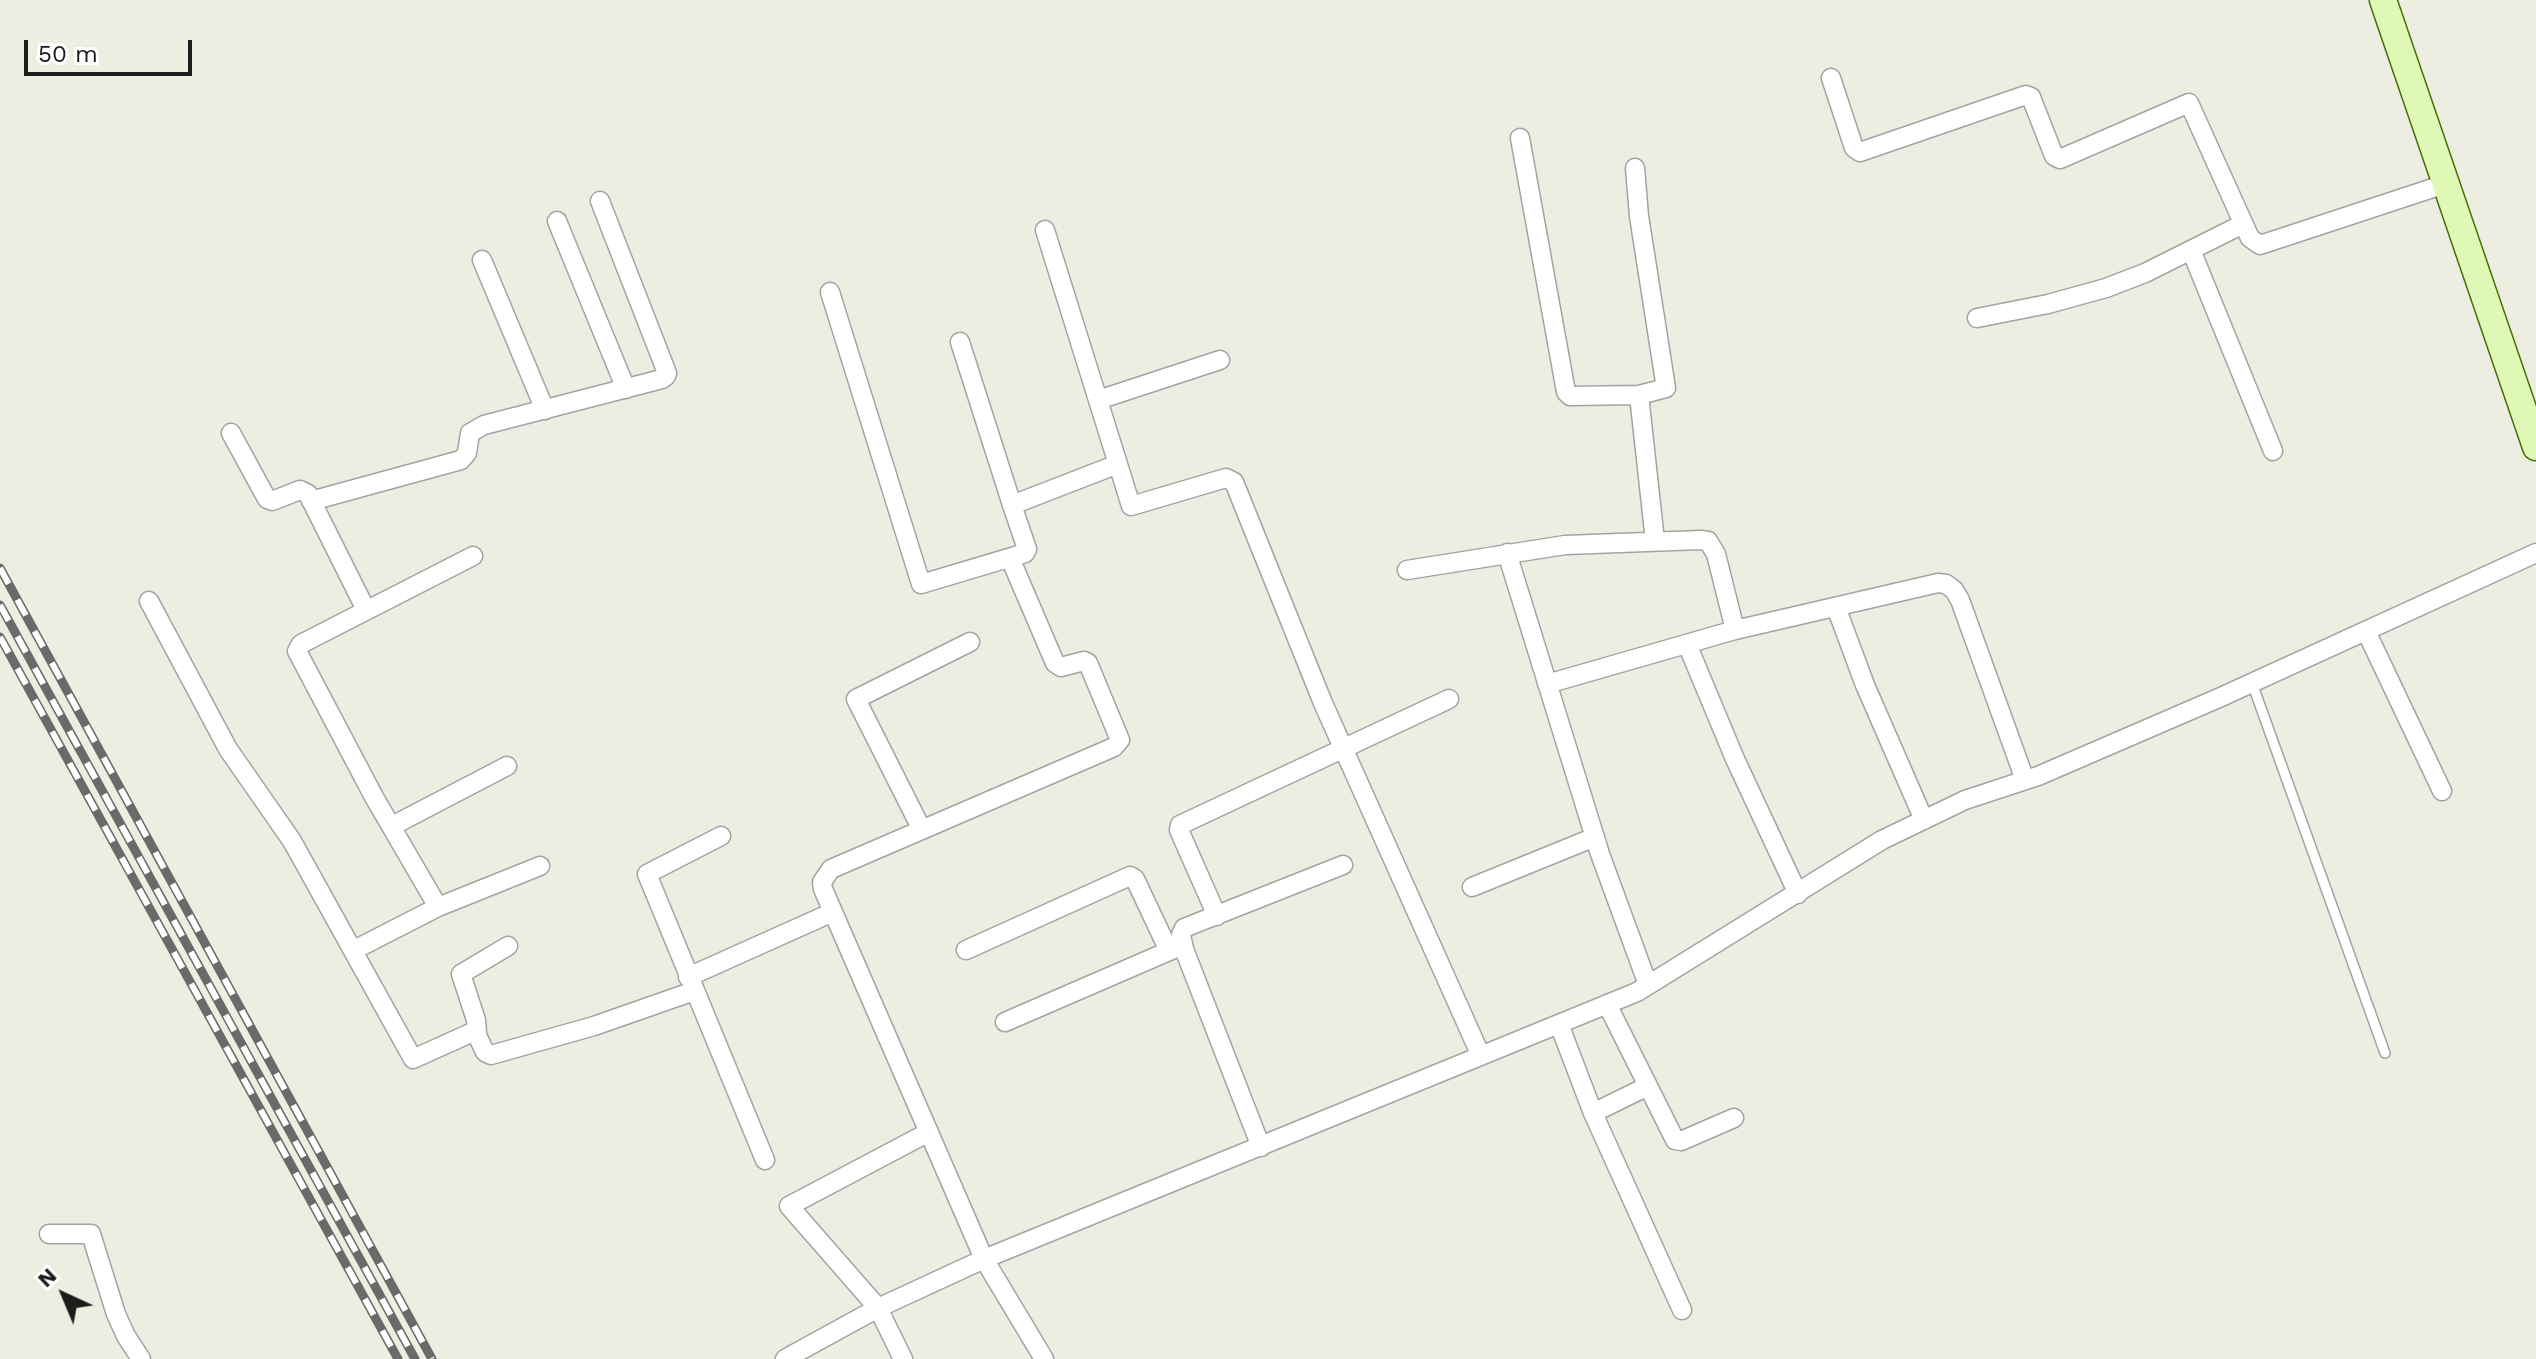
<!DOCTYPE html>
<style>
body{margin:0}
#map{position:relative;width:2536px;height:1359px;overflow:hidden;background:#edede2;font-family:"Work Sans",sans-serif}
canvas{display:block}
.north{position:absolute;left:24px;top:1255px;width:80px;height:80px;-webkit-text-stroke:6px #fff;paint-order:stroke;rotate:316deg;font-size:22px;font-weight:700;line-height:32px;text-align:center;color:#1c1c1c}
.north::after{content:'';display:block;margin:auto;width:28px;height:36px;background:#1c1c1c;clip-path:polygon(50% 0,100% 100%,50% 72%,0 100%)}
.scale{position:absolute;left:24px;top:40px;width:168px;height:36px;box-sizing:border-box;border:4px solid #1c1c1c;border-top:0;padding-left:10px;font-size:24px;line-height:28px;white-space:nowrap;color:#1c1c1c;-webkit-text-stroke:6px #fff;paint-order:stroke}
</style>
<div id="map">
<canvas width="2536" height="1359"></canvas>
<div class="north">N</div>
<div class="scale">50 m</div>
</div>
<script>
const g = document.querySelector('canvas').getContext('2d');
g.lineJoin = 'round';
const poly = rows => new Path2D(rows.map(r => 'M' + r).join(''));
function strokePath(path, color, width, dash) { g.strokeStyle = color; g.lineWidth = width; g.lineCap = dash ? 'butt' : 'round'; g.setLineDash(dash || []); g.stroke(path); }
const lane = poly([
 [2252,683,2385,1053]
]);
const street = poly([
 [1831,78,1854,148,1860,152,2026,95,2031,97,2054,156,2060,159,2189,103,2250,238,2260,245,2445,184],
 [1520,138,1566,392,1570,396,1639,395,1655,541],
 [1635,168,1639,216,1666,388,1639,395],
 [557,221,626,389],
 [1045,230,1131,506,1226,478,1234,482,1323,703,1481,1056],
 [2191,250,2273,451],
 [482,260,545,410],
 [830,292,921,584,1025,553,1027,549,1012,505,1118,464],
 [1977,318,2048,304,2106,288,2145,273,2243,224],
 [960,342,1012,505],
 [1098,400,1220,360],
 [231,433,267,499,272,501,300,490,308,494,366,610],
 [311,501,461,460,467,453,470,433,484,425,662,379,666,376,667,373,600,201],
 [1507,553,1600,854,1648,985],
 [1010,558,1055,663,1061,667,1084,661,1088,663,1120,740,1114,747,831,869,822,882,823,889,984,1259,1044,1359],
 [1407,570,1565,545,1701,540,1708,541,1716,554,1735,630],
 [149,601,228,749,292,841,413,1059,475,1031,485,1052,491,1055,594,1026,694,991],
 [1836,607,1865,685,1924,820],
 [2366,631,2442,791],
 [1687,644,1735,759,1798,894],
 [1547,684,1735,630,1938,583,1946,584,1954,590,1960,600,2025,780],
 [392,826,507,766],
 [922,830,856,699,970,642],
 [721,836,647,874,765,1160],
 [1472,887,1595,837],
 [438,907,374,797,297,651,301,644,473,556],
 [1217,916,1179,830,1180,825,1449,699],
 [1184,949,1181,935,1184,928,1343,865],
 [354,950,438,907,540,866],
 [966,950,1130,876,1135,879,1169,951],
 [688,977,833,912],
 [1607,1004,1675,1140,1681,1141,1734,1118],
 [1005,1022,1176,948,1184,949,1261,1147],
 [1559,1024,1593,1113,1682,1310],
 [477,1033,476,1020,461,974,508,946],
 [1593,1113,1648,1086],
 [49,1234,91,1234,116,1314,126,1336,141,1359],
 [785,1359,878,1308,984,1259,1637,992,1882,840,1965,800,2038,776,2221,697,2536,553],
 [903,1359,878,1308,789,1206,929,1132]
]);
const secondary = poly([
 [2383,0,2536,447]
]);
strokePath(lane, '#a3a3a3', 12);
strokePath(street, '#a3a3a3', 21);
strokePath(secondary, '#436f06', 29);
strokePath(lane, '#fff', 9);
strokePath(street, '#fff', 18);
strokePath(secondary, '#dff8b5', 26);
const rail = poly([
 [0,568,432,1359],
 [0,605,415,1359],
 [0,637,398,1359]
]);
strokePath(rail, '#6a6a6a', 9);
strokePath(rail, '#fff', 6, [18]);
</script>
